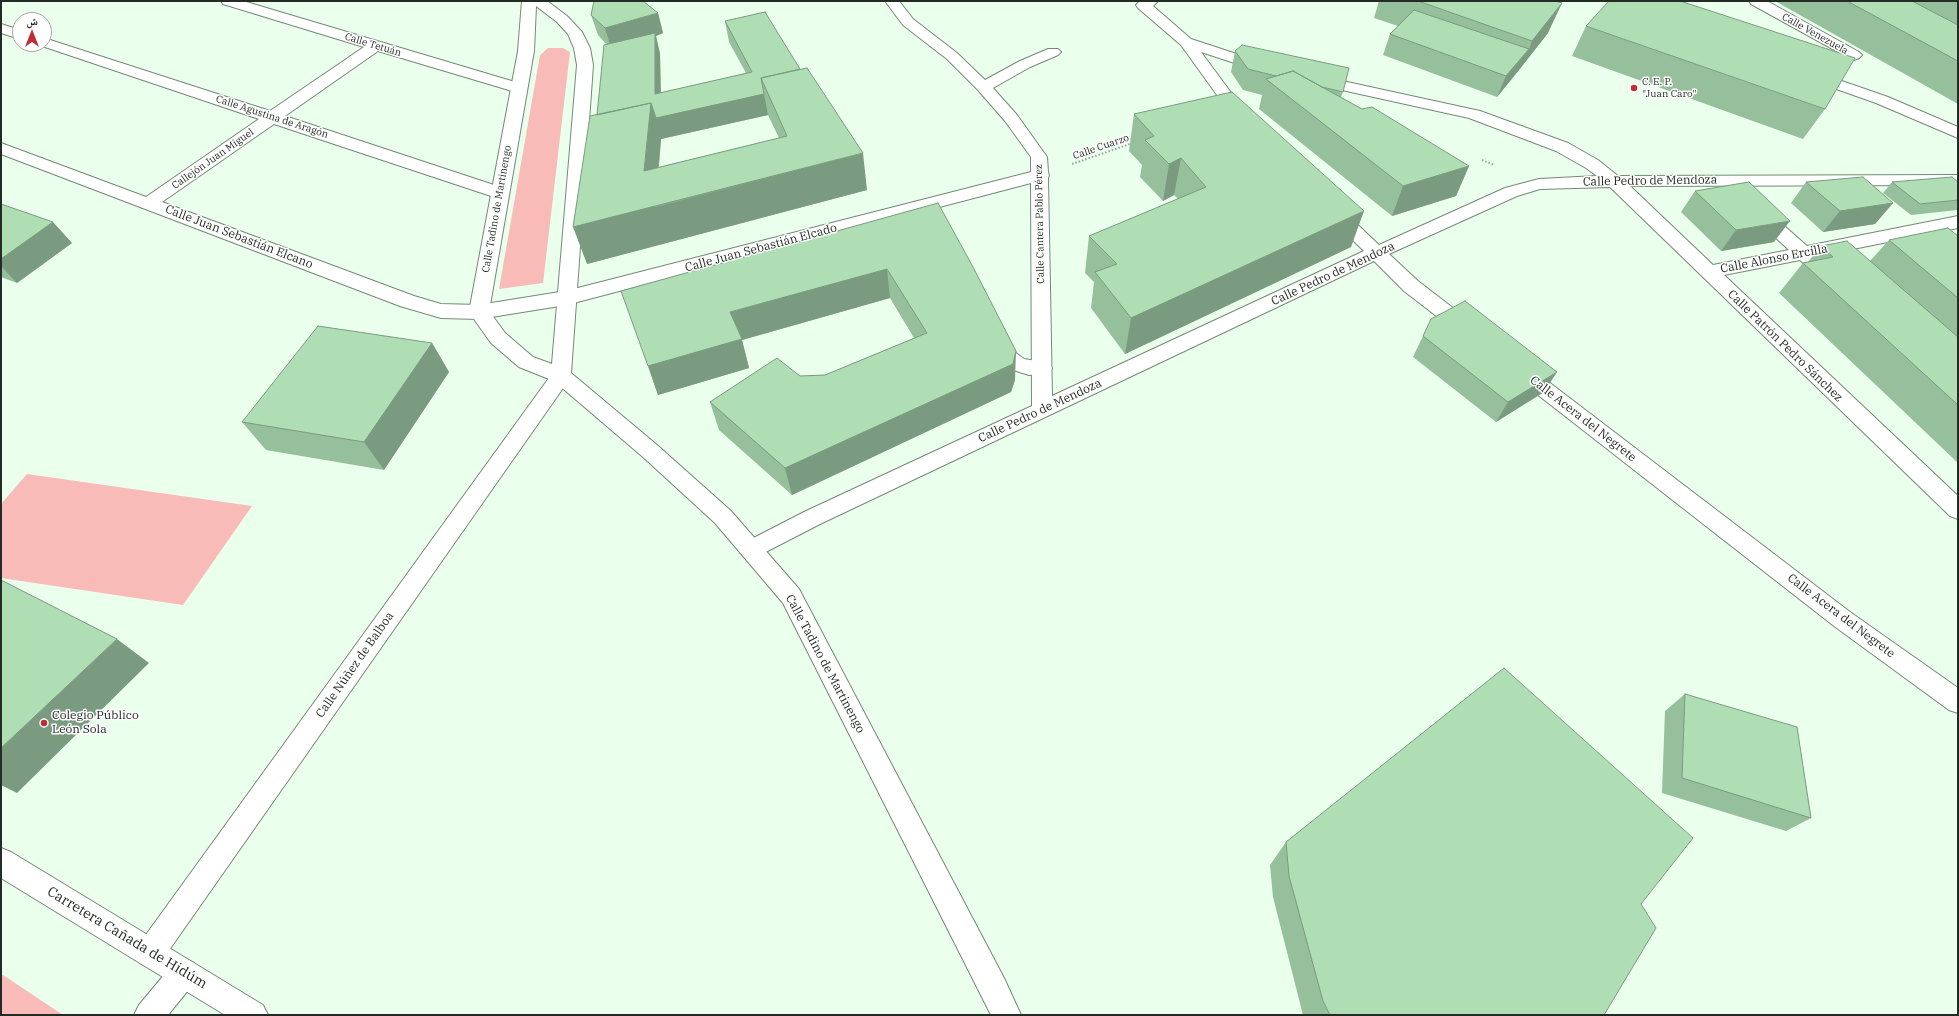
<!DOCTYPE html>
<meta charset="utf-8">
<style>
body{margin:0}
#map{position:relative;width:1959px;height:1016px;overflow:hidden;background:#ebffed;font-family:"IBM Plex Serif","Noto Naskh Arabic",serif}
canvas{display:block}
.frame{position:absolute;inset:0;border:2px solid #242b25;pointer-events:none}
.north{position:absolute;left:12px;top:12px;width:40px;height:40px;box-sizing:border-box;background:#fff;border:1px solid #a7aaa8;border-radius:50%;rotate:0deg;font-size:11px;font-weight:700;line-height:16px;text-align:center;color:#242b25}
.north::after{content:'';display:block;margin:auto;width:14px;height:18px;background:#be2e39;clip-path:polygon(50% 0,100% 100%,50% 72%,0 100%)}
</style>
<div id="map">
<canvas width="1959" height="1016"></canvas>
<div class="frame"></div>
<div class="north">ش</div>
</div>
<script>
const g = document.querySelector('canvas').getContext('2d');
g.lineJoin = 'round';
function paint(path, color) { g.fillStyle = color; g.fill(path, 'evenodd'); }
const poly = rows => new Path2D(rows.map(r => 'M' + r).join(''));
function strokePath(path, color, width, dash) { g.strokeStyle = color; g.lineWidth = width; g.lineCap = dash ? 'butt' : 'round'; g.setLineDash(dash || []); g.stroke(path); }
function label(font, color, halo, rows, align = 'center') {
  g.font = font + ' "IBM Plex Serif",serif'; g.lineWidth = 3; g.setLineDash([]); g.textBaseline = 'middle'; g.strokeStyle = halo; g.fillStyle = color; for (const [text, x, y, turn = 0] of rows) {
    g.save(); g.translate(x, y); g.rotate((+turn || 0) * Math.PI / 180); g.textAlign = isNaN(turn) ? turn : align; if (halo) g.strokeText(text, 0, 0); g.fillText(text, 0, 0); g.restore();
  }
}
paint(poly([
 [548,48,563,48,570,52,543,283,499,289,540,55],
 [27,474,252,506,183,605,1,578,1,504],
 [1,975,3,975,63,1015,1,1015]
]), '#f8bbb7');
const service = poly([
 [1810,70,1888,97,1958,127,1958,138,1876,103,1805,78,1802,75,1805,72,1810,70],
 [999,332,1006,334,1016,353,1024,359,1049,363,1052,368,1049,373,1029,375,1010,369,1001,363,989,339,992,334,999,332],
 [561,369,568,371,571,376,568,381,160,963,150,967,140,963,136,953,140,943,554,371,561,369]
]);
const minor = poly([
 [221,1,243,1,525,85,527,88,525,91,519,93,378,51,285,116,506,189,509,193,506,197,500,198,494,197,274,124,162,202,414,296,441,304,479,305,566,291,1031,172,1031,157,1005,121,978,90,947,59,903,25,885,1,899,1,913,19,957,53,985,80,1020,61,1048,49,1058,49,1061,52,1058,55,1030,67,993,88,1017,115,1047,157,1048,172,1049,175,1048,178,1052,396,1364,251,1328,216,1325,212,1328,208,1334,206,1340,208,1379,245,1505,188,1539,179,1597,176,1586,168,1556,151,1469,118,1310,83,1307,80,1310,77,1315,75,1480,111,1568,143,1598,160,1618,176,1958,175,1958,185,1630,186,1713,265,1789,250,1752,216,1749,212,1752,208,1758,206,1764,208,1807,246,1958,216,1958,228,1818,256,1841,279,1839,283,1832,285,1825,283,1800,260,1724,275,1958,496,1958,519,1950,516,1610,187,1540,189,1517,196,1389,254,1418,281,1475,325,1478,330,1475,335,1468,337,1461,335,1404,291,1374,261,820,524,752,559,744,557,741,550,744,543,804,512,1032,406,1031,183,566,305,479,319,441,318,400,306,1,154,1,143,146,197,259,119,39,45,38,44,44,44,44,38,270,111,364,47,223,4,221,1],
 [1140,1,1158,1,1153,6,1191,39,1267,64,1270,67,1267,70,1262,72,1201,52,1249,117,1247,120,1241,122,1235,120,1181,45,1138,8,1136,5,1140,1],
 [1749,1,1767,1,1859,52,1862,55,1859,58,1854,60,1849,58,1751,4,1749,1],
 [1,24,20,30,20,39,1,33,1,24],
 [1522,365,1529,367,1850,612,1958,688,1958,713,1949,710,1834,626,1515,377,1512,372,1515,367,1522,365],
 [184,958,194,963,199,973,194,983,168,1015,134,1015,139,1005,174,963,184,958]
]);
const tertiary = poly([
 [522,1,547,1,567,16,582,32,590,48,593,65,571,373,657,445,731,511,799,589,1004,978,1021,1015,991,1015,783,603,715,523,643,457,554,381,519,367,491,343,469,312,518,51,522,1],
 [536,6,557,22,568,34,574,48,577,65,552,364,533,357,505,333,489,311,534,51,536,6],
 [1,848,11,852,263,1005,268,1015,225,1015,1,878,1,848]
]);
strokePath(service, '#768878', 2);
strokePath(minor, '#768878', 2);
strokePath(tertiary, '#768878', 2);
strokePath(poly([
 [1482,160,1494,165],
 [1072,164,1133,143]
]), '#96a598', 2, [1.5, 2]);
paint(service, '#fff');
paint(minor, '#fff');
paint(tertiary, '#fff');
paint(poly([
 [1379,1,1555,1,1548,33,1519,70,1497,97,1383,55,1390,34,1398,26,1374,18],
 [1775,1,1958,1,1958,104],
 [658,13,663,33,656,36,660,54,661,93,746,73,729,42,725,21,867,190,587,264,597,115,606,44,598,35,591,15],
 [768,115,779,138,659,167,661,139],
 [1586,26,1825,109,1803,139,1572,56],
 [1235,51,1349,68,1341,98,1469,166,1456,196,1392,216,1259,109,1262,95,1243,90,1231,72],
 [1134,114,1351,247,1125,354,1091,308,1094,282,1085,273,1089,236,1178,199,1174,195,1163,201,1140,177,1142,165,1129,151],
 [1806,182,1893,203,1875,224,1823,232,1791,203],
 [1892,182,1958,182,1958,210,1911,215,1883,193],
 [1695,191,1774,242,1721,251,1681,212],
 [938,203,1015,380,1011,392,792,495,719,430,710,402,800,376,825,375,914,338,890,298,742,340,749,368,658,395,648,366],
 [1,204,72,243,17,283,1,277],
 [1958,236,1958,463,1779,293,1803,263,1808,262,1821,246,1870,261,1889,240],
 [1431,319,1544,392,1496,422,1413,357],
 [432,343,449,372,384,470,266,450,242,422],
 [1685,694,1811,818,1786,831,1662,793,1665,711],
 [1286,842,1641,904,1604,1015,1303,1015,1273,897,1270,865]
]), '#96bf9c');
paint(poly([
 [1562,3,1548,33,1519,70,1497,97,1506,76,1529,49,1532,41],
 [658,13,663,33,656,36,660,54,661,115,611,48,605,28],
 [764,94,768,115,661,139,655,207,863,153,867,190,587,264,573,227,644,171,651,103],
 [1181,158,1174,195,1163,201,1169,164],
 [1469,166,1456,196,1392,216,1403,186],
 [1893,203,1875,224,1823,232,1840,211],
 [1364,211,1351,247,1125,354,1131,318],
 [1790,221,1774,242,1721,251,1736,230],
 [53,222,72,243,17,283,1,266,1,259],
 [887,269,890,298,742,340,749,368,658,395,648,366,730,312],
 [432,343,449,372,384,470,364,442],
 [1016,351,1015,380,1011,392,792,495,785,468],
 [1557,372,1544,392,1496,422,1508,402],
 [117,639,149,663,17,793,1,785,1,748]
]), '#7a9b7f');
const building = poly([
 [594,1,643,1,658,13,605,28,591,15,594,1],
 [1418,1,1555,1,1562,3,1532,41,1418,1],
 [1609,1,1680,1,1855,58,1825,109,1586,26,1609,1],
 [1847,1,1912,1,1958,25,1958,61,1847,1],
 [1414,10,1529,49,1506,76,1390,34,1414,10],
 [765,12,800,69,761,78,764,94,656,118,651,103,597,115,604,45,655,33,655,94,752,72,725,21,765,12],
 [1242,45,1349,68,1343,92,1322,87,1293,71,1276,76,1248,69,1235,51,1242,45],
 [807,68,863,153,573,227,590,116,651,103,644,171,787,136,761,78,807,68],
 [1293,71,1362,109,1372,107,1469,166,1403,186,1266,79,1293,71],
 [1232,92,1364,211,1131,318,1095,272,1117,264,1089,236,1206,187,1181,158,1169,164,1145,140,1154,136,1134,114,1232,92],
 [1863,177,1893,203,1840,211,1806,182,1863,177],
 [1952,177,1958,182,1958,200,1920,204,1892,182,1952,177],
 [1749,182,1790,221,1736,230,1695,191,1749,182],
 [938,203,973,267,1016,351,1013,364,785,468,710,402,777,358,800,376,825,375,927,333,887,269,730,312,742,339,648,366,621,291,938,203],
 [1,204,53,222,1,259,1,204],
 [1948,228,1958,236,1958,298,1889,240,1948,228],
 [1847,241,1958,337,1958,405,1803,263,1833,257,1821,246,1847,241],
 [1465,301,1557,372,1508,402,1423,336,1431,319,1465,301],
 [318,326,432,343,364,442,242,422,318,326],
 [1,580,117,639,1,748,1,580],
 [1504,668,1693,838,1641,904,1656,928,1604,1015,1330,1015,1323,1001,1289,876,1286,842,1504,668],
 [1685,694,1797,727,1811,818,1682,778,1685,694]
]);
paint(building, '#afdeb5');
strokePath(building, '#7a9b7f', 1);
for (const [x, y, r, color] of [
 [1634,88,4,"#be2e39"],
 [44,723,4,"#be2e39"]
]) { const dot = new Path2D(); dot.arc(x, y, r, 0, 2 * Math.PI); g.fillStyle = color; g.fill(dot); strokePath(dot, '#fff', 1.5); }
label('10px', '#242b25', '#fff', [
 ["Calle Venezuela",1815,34,29],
 ["Calle Tetuán",373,45,17],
 ["Calle Agustina de Aragón",272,117,18],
 ["Calle Cuarzo",1101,147,-19],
 ["Callejón Juan Miguel",213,159,-35],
 ["Calle Tadino de Martinengo",497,209,-80],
 ["Calle Cantera Pablo Pérez",1040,224,-91]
]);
label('10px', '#242b25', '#fff', [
 ["C. E. P.",1642,82],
 ["\"Juan Caro\"",1642,94]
], 'left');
label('12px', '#242b25', '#fff', [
 ["Calle Pedro de Mendoza",1650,181,-1],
 ["Calle Juan Sebastián Elcano",239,237,21],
 ["Calle Juan Sebastián Elcado",761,248,-15],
 ["Calle Alonso Ercilla",1774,259,-11],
 ["Calle Pedro de Mendoza",1333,274,-25],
 ["Calle Patrón Pedro Sánchez",1785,346,44],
 ["Calle Pedro de Mendoza",1040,411,-25],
 ["Calle Acera del Negrete",1583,419,38],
 ["Calle Acera del Negrete",1841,616,37],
 ["Calle Tadino de Martinengo",825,664,62],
 ["Calle Núñez de Balboa",355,665,-55]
]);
label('12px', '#242b25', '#fff', [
 ["Colegio Público",52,716],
 ["León Sola",52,730]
], 'left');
label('14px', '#242b25', '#fff', [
 ["Carretera Cañada de Hidúm",127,938,31]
]);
</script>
